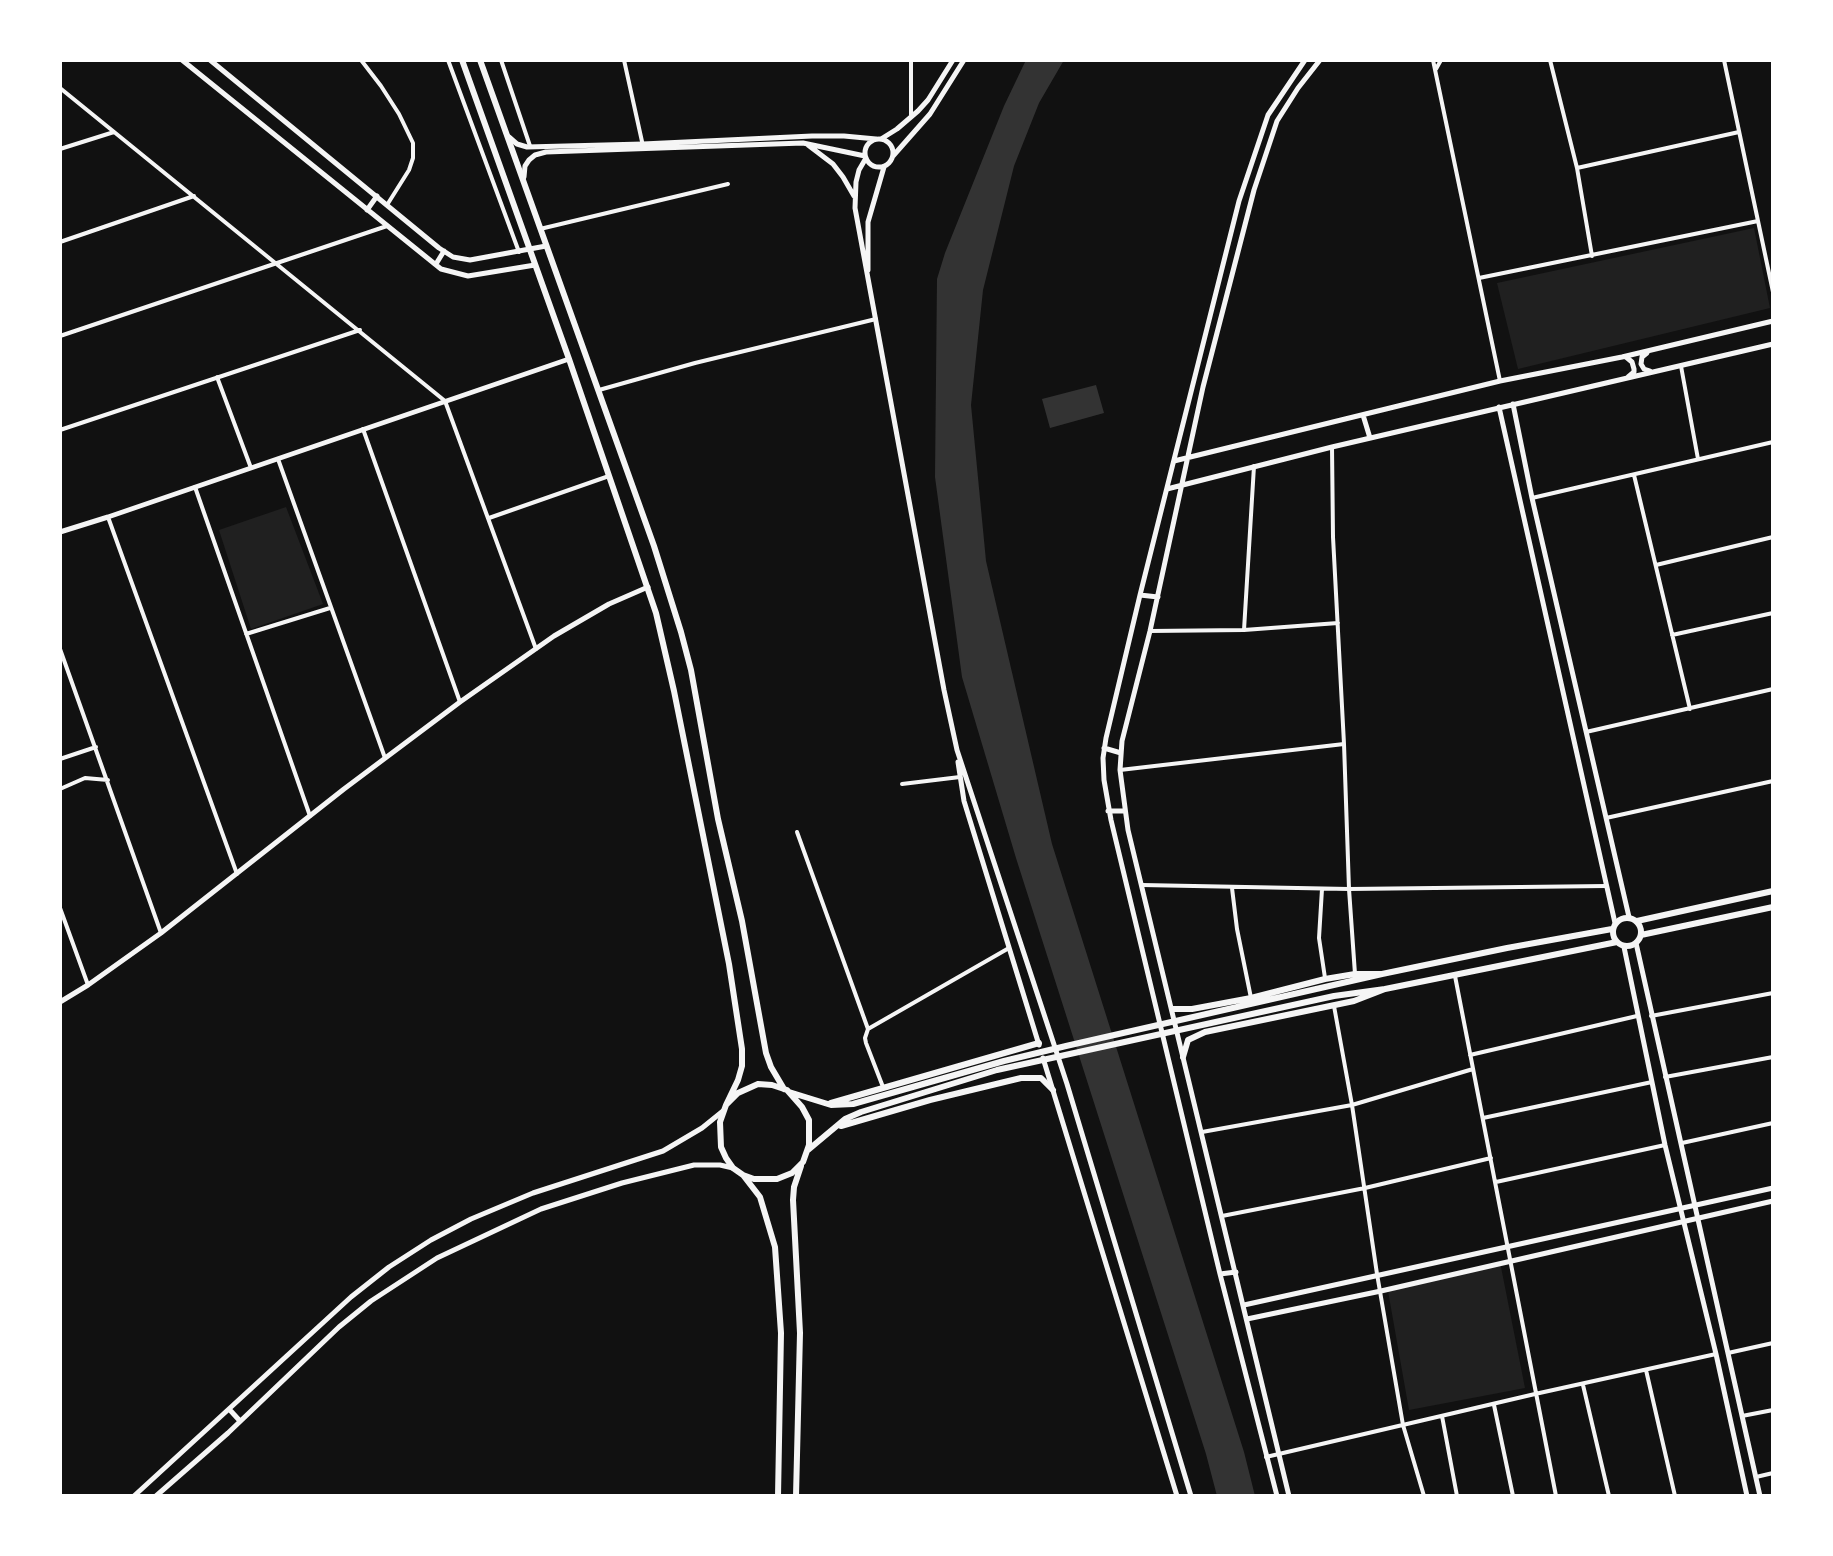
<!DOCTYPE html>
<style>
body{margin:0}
#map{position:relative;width:1833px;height:1556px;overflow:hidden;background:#111;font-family:Lato,sans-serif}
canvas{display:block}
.frame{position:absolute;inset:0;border:62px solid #fff;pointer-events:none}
</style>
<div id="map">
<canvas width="1833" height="1556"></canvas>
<div class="frame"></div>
</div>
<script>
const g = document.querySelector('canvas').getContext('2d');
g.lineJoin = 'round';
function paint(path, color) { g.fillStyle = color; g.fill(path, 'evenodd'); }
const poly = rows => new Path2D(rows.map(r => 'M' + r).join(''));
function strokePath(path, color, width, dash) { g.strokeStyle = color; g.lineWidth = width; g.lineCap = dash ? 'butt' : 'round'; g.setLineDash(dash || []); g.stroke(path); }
paint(poly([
 [1754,228,1770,308,1518,369,1497,283],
 [286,507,323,604,251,629,219,530],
 [1500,1262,1525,1388,1409,1410,1388,1291]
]), '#202020');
paint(poly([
 [1026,60,1064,60,1039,103,1014,166,983,290,971,405,986,561,1052,844,1244,1452,1255,1496,1217,1496,1206,1454,1016,858,962,677,935,477,937,279,945,253,1004,106],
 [1096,385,1104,413,1050,428,1042,399]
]), '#333');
strokePath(poly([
 [361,60,381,86,399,114,413,143,413,158,409,170,387,205],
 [448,60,519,252],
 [501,60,530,146],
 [624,60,643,146],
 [911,60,911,115],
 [1433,60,1500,381],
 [1550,60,1577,168,1592,256],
 [1724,60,1773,292],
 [1436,69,1441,60],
 [60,88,445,401,536,649],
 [60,149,114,132],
 [1577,168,1739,132],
 [540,229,728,184],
 [60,242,194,196],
 [1479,278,1758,221],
 [60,336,387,226],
 [1681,366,1698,459],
 [217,377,251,468],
 [599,390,695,363,876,319],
 [363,429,460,702],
 [60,430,360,330],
 [1332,447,1333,537,1344,744,1349,889,1355,974],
 [278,459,385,758],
 [1634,475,1690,709],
 [195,487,310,816],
 [1532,498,1773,442],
 [108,517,237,874],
 [489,518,609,476],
 [1656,565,1773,537],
 [1244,630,1254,466],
 [1150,631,1244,630,1338,623],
 [246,634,330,608],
 [1672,635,1773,613],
 [60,649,161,933],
 [1586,732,1773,689],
 [60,759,96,747],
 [1120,770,1344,744],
 [902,784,960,777],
 [60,789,85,778,108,780],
 [1606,818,1773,781],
 [797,832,868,1029],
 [1142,885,1349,889,1606,886],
 [1232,888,1237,929,1251,998],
 [1322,889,1319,938,1325,978],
 [60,908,88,985],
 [1455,976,1556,1496],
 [1334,1006,1352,1105,1377,1274,1403,1425,1424,1496],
 [1651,1016,1773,993],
 [1470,1055,1637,1016],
 [1665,1077,1773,1057],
 [883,1087,866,1043,865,1038,868,1029,1009,948],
 [1483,1118,1652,1082],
 [1202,1132,1352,1105,1473,1069],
 [1682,1143,1773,1123],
 [1496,1182,1665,1145],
 [1222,1216,1365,1188,1491,1158],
 [1728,1353,1773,1343],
 [1646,1370,1675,1496],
 [1583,1385,1609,1496],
 [1494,1405,1513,1496],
 [1442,1416,1457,1496],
 [1742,1416,1773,1410],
 [1266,1457,1535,1394,1716,1354],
 [1756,1477,1773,1473]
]), '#f5f5f5', 4);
strokePath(poly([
 [182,60,441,269,468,276,535,265],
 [210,60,439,248,453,257,470,260,546,246],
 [367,210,377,196],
 [436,264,444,251],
 [60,532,108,517,569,359],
 [60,1002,88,985,161,933,344,789,460,702,554,636,609,604,648,587],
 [1244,1305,1773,1188],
 [1247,1319,1381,1291,1773,1201]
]), '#f5f5f5', 5);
strokePath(poly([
 [509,137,517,144,527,147,643,144,812,136,844,136,876,139],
 '865 153a14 14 0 1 1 28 0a14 14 0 1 1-28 0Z',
 [881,139,897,129,918,111,928,100,953,60],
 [808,145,833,164,843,177,854,196],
 [893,156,930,114,964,60],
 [866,158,859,170,856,182,855,208,944,690,957,750,1067,1084,1191,1496],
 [524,177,525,166,529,160,535,155,546,152,803,143,865,156],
 [868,270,868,222,884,167],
 [1647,353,1642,357,1641,364,1644,369,1650,371],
 [1626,357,1632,362,1634,369,1634,372,1628,377],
 [1513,404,1532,498,1629,917],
 [1499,407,1615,923],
 [1363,415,1370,438],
 [1174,461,1500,381,1622,357,1773,321],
 [1167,489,1332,447,1773,344],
 [1140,595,1158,597],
 [1104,748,1121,753],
 [958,762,964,801,1039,1045],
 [1108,811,1125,811],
 [1636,943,1760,1496],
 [1624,947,1665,1145,1716,1354,1747,1496],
 [1043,1058,1177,1496],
 [1220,1274,1236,1272],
 [229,1409,240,1421],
 [134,1496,351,1297,389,1267,431,1240,471,1219,533,1193,663,1151,702,1128,723,1111],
 [156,1496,228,1433,339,1327,371,1301,437,1258,541,1209,622,1183,694,1165,720,1165,733,1168],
 [1277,1496,1220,1274,1111,820,1104,780,1103,758,1106,738,1140,595,1239,201,1268,115,1305,60],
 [1289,1496,1128,830,1120,770,1122,741,1150,631,1203,387,1254,190,1277,121,1298,88,1320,60]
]), '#f5f5f5', 5);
strokePath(poly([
 [462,60,569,359,656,613,674,691,729,964,742,1049,742,1066,738,1080,726,1105],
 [480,60,654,546,681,632,691,670,718,819,742,921,766,1053,771,1067,784,1089],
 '1613 932a14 14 0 1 1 28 0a14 14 0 1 1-28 0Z',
 [1637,921,1773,891],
 [1641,935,1773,907],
 [1173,1009,1192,1009,1251,998,1325,979,1355,974,1382,974,1507,948,1612,929],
 [1183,1057,1188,1040,1205,1032,1354,1001,1385,989,1617,942],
 [758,1084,772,1085,787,1090,802,1107,809,1120,809,1145,803,1162,792,1173,777,1179,754,1179,743,1175,733,1168,726,1158,721,1147,720,1122,726,1105,738,1093,758,1084],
 [789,1092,831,1105,853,1104,1004,1061,1066,1046,1382,974],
 [831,1103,1039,1043],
 [841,1126,930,1100,1021,1078,1041,1078,1053,1090],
 [808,1150,845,1119,861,1112,997,1070,1334,996,1385,989],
 [743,1175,760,1197,775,1247,781,1333,778,1496],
 [796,1496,800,1333,793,1200,794,1187,801,1166]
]), '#f5f5f5', 6);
</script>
